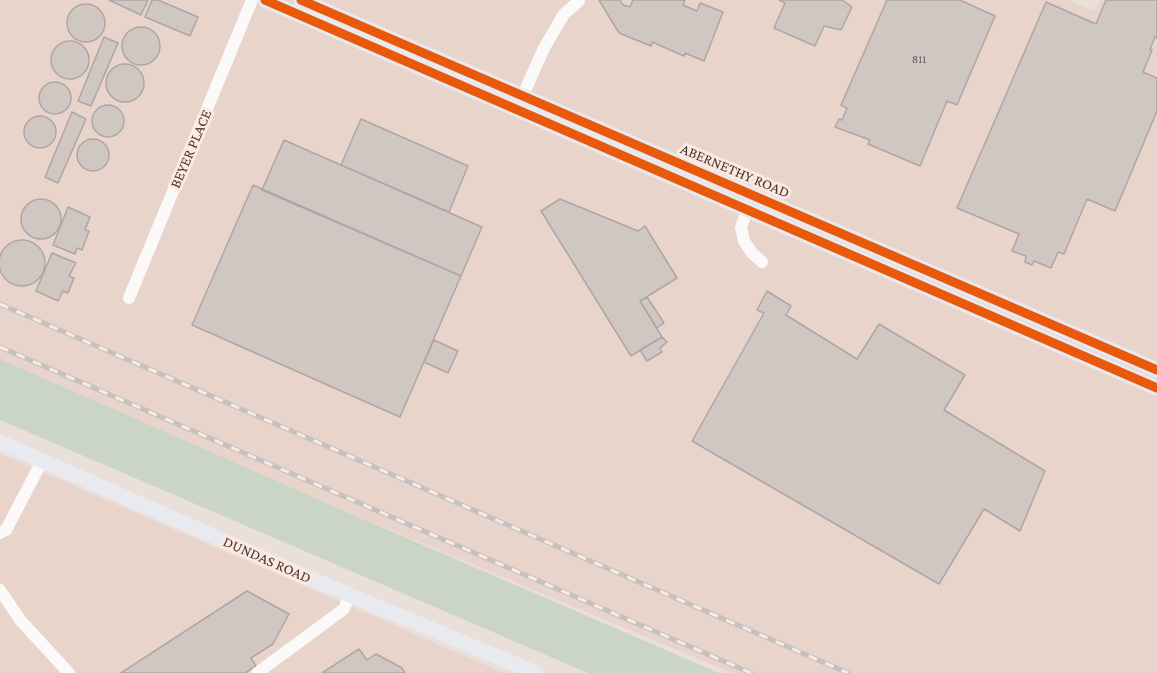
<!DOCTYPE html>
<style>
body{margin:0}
canvas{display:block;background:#eadfd9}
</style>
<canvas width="1157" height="673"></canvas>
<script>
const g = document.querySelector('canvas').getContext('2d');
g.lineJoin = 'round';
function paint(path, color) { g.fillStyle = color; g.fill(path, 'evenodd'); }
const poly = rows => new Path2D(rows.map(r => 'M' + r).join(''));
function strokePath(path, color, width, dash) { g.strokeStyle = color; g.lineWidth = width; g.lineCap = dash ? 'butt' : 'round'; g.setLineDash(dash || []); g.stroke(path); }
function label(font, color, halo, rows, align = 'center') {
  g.font = font + ' "Crimson Pro",serif'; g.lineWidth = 6; g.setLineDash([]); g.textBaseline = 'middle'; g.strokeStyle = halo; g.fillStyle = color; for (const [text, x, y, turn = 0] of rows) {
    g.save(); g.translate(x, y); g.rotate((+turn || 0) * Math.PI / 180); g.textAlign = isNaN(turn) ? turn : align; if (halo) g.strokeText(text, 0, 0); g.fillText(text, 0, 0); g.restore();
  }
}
paint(poly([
 [0,0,1068,0,1095,11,1100,0,1157,0,1157,673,732,673,295,490,0,359],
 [0,454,504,673,0,673]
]), '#e8d4cb');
paint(poly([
 [0,359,349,513,719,673,588,673,0,420]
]), '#cbd5c7');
const building = poly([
 [109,0,148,0,141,15,109,0],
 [152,0,158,0,198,17,190,36,145,17,152,0],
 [599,0,620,0,623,5,630,7,633,0,685,0,683,5,697,11,700,3,723,12,704,61,685,53,684,56,652,42,651,46,619,33,599,0],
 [779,0,842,0,852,7,841,30,824,26,815,46,774,28,785,3,779,0],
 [887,0,960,0,995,16,957,105,947,101,920,166,868,144,870,140,835,127,839,119,842,120,847,108,841,105,887,0],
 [1106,0,1157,0,1157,38,1155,37,1150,49,1152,50,1143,72,1157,78,1157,111,1115,211,1087,199,1064,254,1058,252,1051,268,1034,261,1032,265,1025,262,1026,256,1012,251,1019,234,957,208,1046,2,1096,24,1106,0],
 '67 23a19 19 0 1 1 38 0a19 19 0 1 1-38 0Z',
 '122 46a19 19 0 1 1 38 0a19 19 0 1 1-38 0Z',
 [104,37,118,43,91,106,78,101,104,37],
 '51 60a19 19 0 1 1 38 0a19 19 0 1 1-38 0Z',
 '106 83a19 19 0 1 1 38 0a19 19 0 1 1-38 0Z',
 '39 98a16 16 0 1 1 32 0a16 16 0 1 1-32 0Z',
 '92 121a16 16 0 1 1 32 0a16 16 0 1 1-32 0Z',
 [72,112,86,119,58,183,45,177,72,112],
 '24 132a16 16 0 1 1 32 0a16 16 0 1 1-32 0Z',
 [361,119,468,166,449,212,341,165,361,119],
 '77 155a16 16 0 1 1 32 0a16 16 0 1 1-32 0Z',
 [284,140,482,227,461,276,262,190,284,140],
 [253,185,461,276,400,417,192,325,253,185],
 '21 219a20 20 0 1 1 40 0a20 20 0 1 1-40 0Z',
 [560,199,638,231,645,226,677,278,640,301,662,337,631,356,541,211,560,199],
 [68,207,90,217,85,230,89,231,82,250,77,248,75,254,53,245,68,207],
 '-1 263a23 23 0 1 1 46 0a23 23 0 1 1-46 0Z',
 [52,253,76,263,69,276,74,278,68,293,63,291,58,301,36,291,52,253],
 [767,291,791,306,786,315,857,359,879,324,965,375,944,410,1045,471,1020,531,984,509,939,584,692,441,764,313,757,310,767,291],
 [647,297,664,323,657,328,640,301,647,297],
 [662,337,667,342,660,348,662,352,647,361,640,350,662,337],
 [434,340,458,351,448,373,424,362,434,340],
 [247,591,289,614,273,644,251,658,256,666,245,673,121,673,247,591],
 [359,649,367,660,376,654,402,668,405,673,322,673,359,649]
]);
paint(building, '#d0c7c3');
strokePath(building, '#afa6a3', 1.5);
strokePath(poly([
 [520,102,544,48,564,14,579,1],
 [747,211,741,227,744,241,752,253,762,262],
 [129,298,252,0],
 [0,533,6,530,42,461],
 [0,590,21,621,69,673],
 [257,673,344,609,350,595]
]), '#fcfaf9', 12);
strokePath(poly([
 [265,0,1157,388],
 [301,0,1157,370],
 [0,442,295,572,536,673]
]), '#e9e9f0', 15);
const rail = poly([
 [0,304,848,673],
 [0,347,751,673]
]);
strokePath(rail, '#c4c1c0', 5);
strokePath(rail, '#fde9e0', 3, [9]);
strokePath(poly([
 [265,0,1157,388],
 [301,0,1157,370]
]), '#e8590c', 9);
label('12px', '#655c59', null, [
 ["811",919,59]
]);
label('15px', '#413936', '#fde9e0', [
 ["BEYER PLACE",191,149,-67],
 ["ABERNETHY ROAD",735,171,23],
 ["DUNDAS ROAD",267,560,24]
]);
</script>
